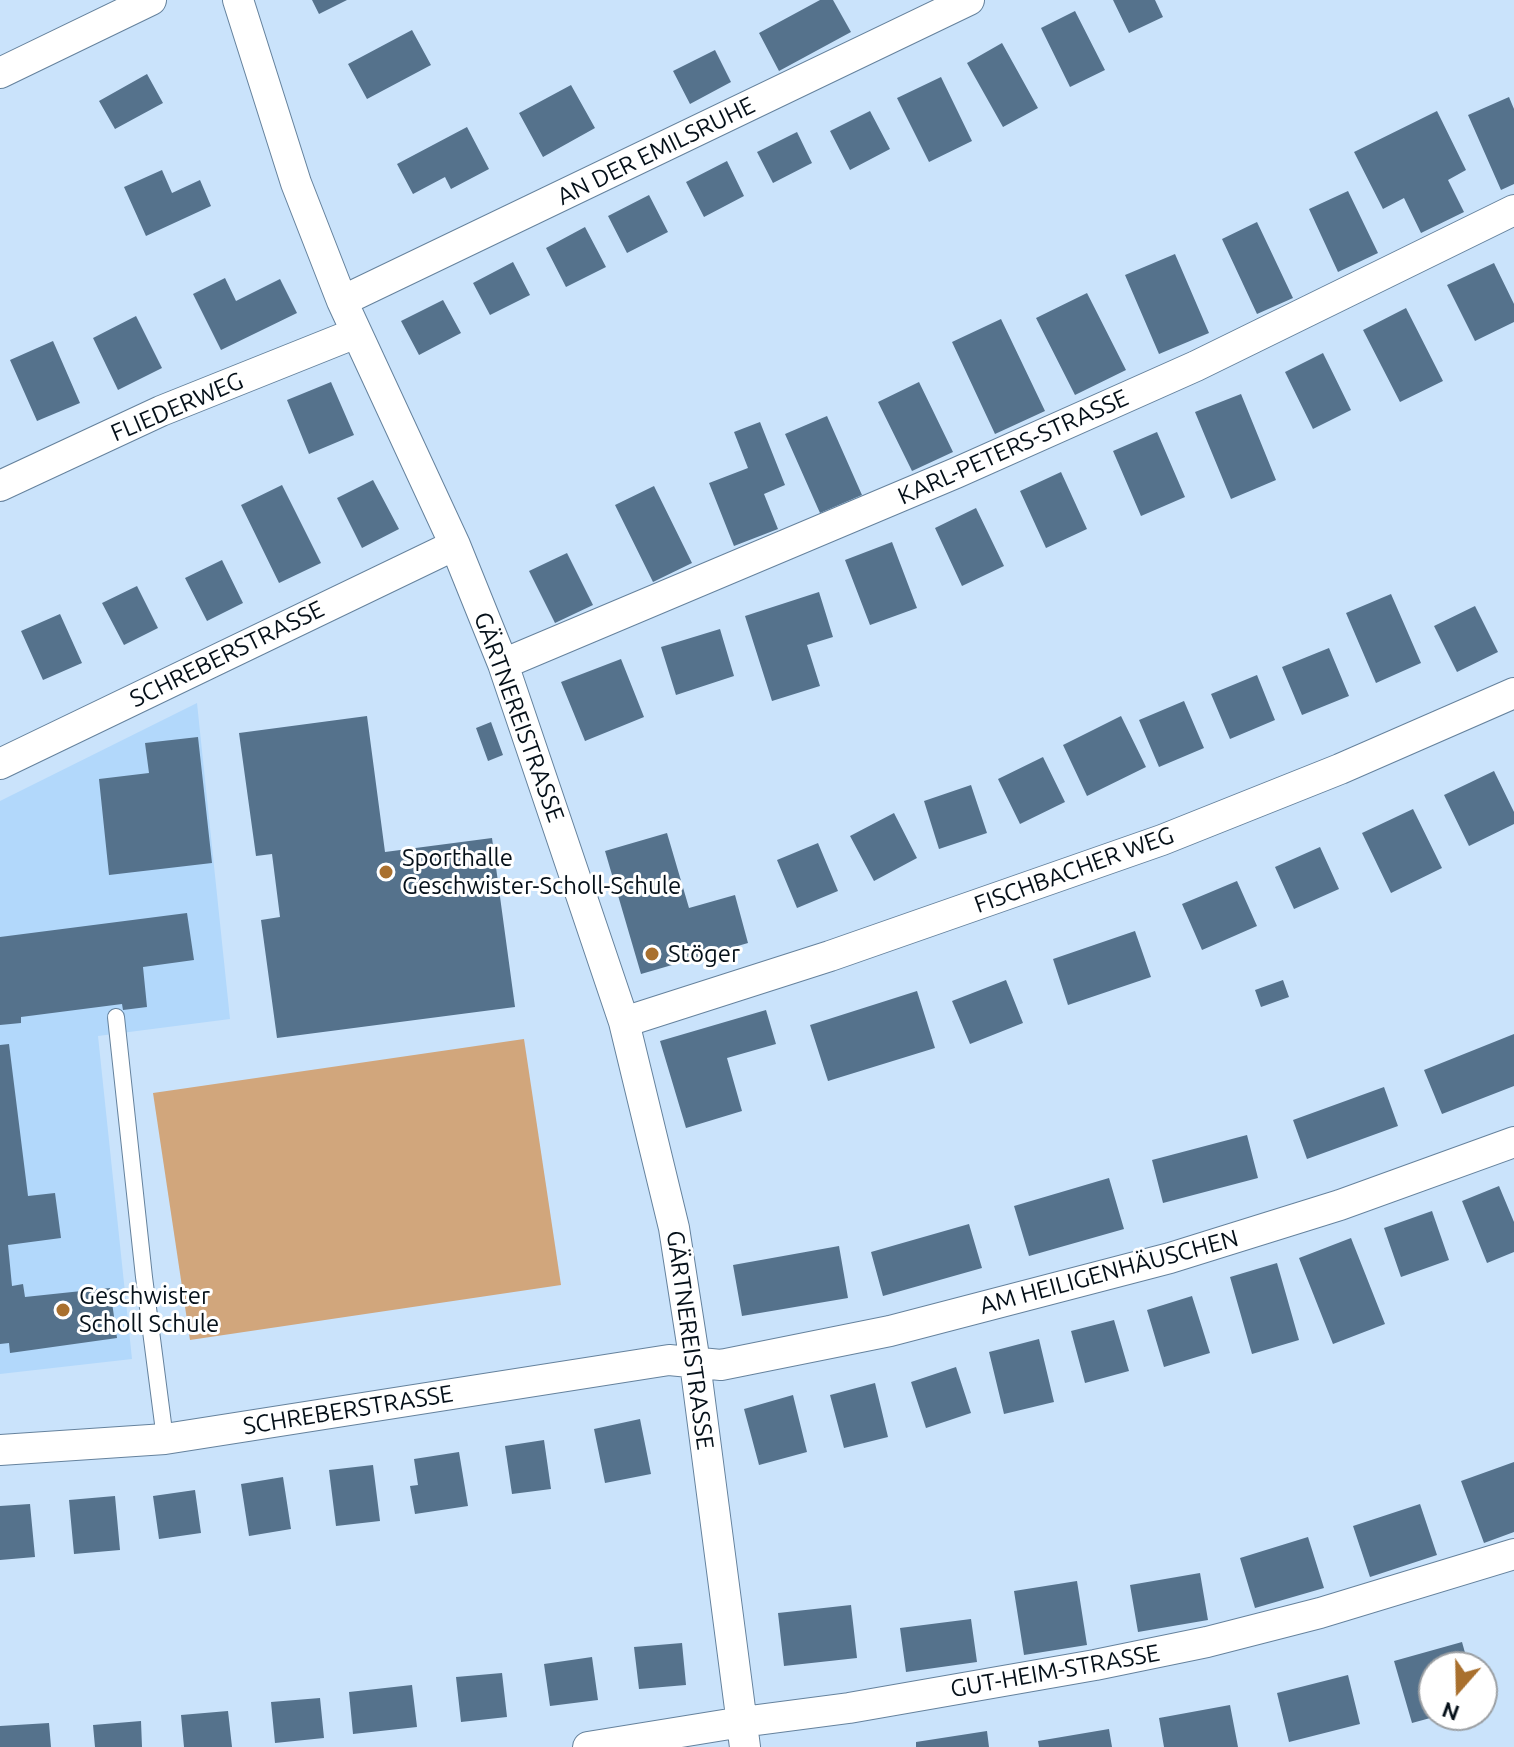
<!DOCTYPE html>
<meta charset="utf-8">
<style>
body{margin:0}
#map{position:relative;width:1514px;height:1747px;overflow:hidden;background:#cae3fb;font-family:Ubuntu,sans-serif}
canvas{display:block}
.north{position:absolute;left:1418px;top:1651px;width:80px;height:80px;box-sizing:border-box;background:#fff;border:2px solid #9b9fa3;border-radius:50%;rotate:200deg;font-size:22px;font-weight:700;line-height:32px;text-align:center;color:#051019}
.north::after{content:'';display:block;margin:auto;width:28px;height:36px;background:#a9702e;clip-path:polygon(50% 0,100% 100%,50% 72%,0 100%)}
</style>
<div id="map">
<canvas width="1514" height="1747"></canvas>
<div class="north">N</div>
</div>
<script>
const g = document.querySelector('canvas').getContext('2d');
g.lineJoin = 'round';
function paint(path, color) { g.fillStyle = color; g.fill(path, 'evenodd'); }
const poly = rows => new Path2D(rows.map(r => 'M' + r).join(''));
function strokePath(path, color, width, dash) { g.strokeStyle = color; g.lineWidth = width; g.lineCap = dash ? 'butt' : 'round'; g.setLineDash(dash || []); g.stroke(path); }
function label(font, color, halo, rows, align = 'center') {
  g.font = font + ' Ubuntu,sans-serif'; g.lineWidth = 6; g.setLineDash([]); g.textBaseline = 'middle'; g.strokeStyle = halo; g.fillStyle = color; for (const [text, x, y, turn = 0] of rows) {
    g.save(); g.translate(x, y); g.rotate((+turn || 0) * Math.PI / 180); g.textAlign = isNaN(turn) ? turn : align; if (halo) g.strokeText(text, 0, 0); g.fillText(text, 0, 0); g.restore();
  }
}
paint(poly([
 [197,703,230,1019,98,1036,132,1359,0,1374,0,801]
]), '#b2d8fb');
paint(poly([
 [524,1039,561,1285,190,1340,153,1093]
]), '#d1a67c');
paint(poly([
 [312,0,347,0,319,14],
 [820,0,833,0,851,32,779,71,759,33],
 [1113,0,1155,0,1163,17,1129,33],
 [1075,11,1105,70,1070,87,1041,28],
 [412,30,431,65,367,99,348,64],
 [1002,43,1038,108,1003,127,967,63],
 [715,50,731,82,690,104,673,71],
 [147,74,163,103,115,129,99,101],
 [941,77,972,141,929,162,897,98],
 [571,85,595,128,543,157,519,113],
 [1509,97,1514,109,1514,184,1501,190,1468,115],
 [870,111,890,149,850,170,830,131],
 [1437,111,1466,170,1448,180,1464,212,1421,233,1404,198,1383,209,1354,152],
 [467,127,489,169,451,189,445,177,413,194,397,164],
 [797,132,812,163,773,183,757,152],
 [727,161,744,196,704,217,686,182],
 [162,170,172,193,200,180,211,206,146,236,124,187],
 [1348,191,1378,253,1338,272,1309,209],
 [649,195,668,232,627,253,608,216],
 [1257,222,1293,298,1257,314,1222,239],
 [585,227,606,267,566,287,546,248],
 [1175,254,1209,333,1159,354,1125,275],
 [513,262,530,295,490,315,473,283],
 [1494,263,1514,304,1514,322,1475,341,1447,285],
 [225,278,236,301,280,279,297,313,221,350,193,294],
 [1087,293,1126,370,1075,395,1036,318],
 [443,300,461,333,419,355,401,321],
 [1406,308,1443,381,1400,402,1363,330],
 [136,316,162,368,118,390,93,338],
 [1001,319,1045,411,995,434,952,342],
 [53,341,80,403,37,421,10,360],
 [1323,353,1351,410,1313,429,1285,372],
 [331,382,354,435,309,454,287,400],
 [919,382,953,452,912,471,878,402],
 [1241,394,1276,480,1231,499,1195,412],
 [827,416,862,495,820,513,785,434],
 [760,422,785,485,764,494,778,529,734,546,709,483,748,468,734,432],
 [1157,432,1185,497,1141,516,1113,451],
 [1061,472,1087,529,1046,548,1020,491],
 [373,480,399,529,362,548,337,498],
 [282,485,321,563,279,583,241,505],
 [654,486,692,563,653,582,615,505],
 [976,508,1004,566,962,586,935,528],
 [892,542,917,608,870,625,845,560],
 [567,553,593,605,555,623,529,571],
 [222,560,243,603,207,621,185,578],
 [137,586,158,628,124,645,102,603],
 [819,592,833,637,807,645,820,686,772,701,745,616],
 [1391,594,1421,663,1376,683,1346,613],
 [1475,606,1498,652,1457,672,1434,626],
 [60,614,82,663,43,680,21,631],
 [720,629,734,676,676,695,661,647],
 [1329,648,1349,696,1302,715,1282,667],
 [621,659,644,717,585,741,561,682],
 [1257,675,1275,720,1230,739,1211,694],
 [1184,701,1204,748,1159,767,1139,720],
 [367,716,385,852,492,838,515,1007,277,1038,261,920,280,917,272,854,256,856,239,733],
 [1121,716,1146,767,1087,796,1063,745],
 [491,722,503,755,488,761,476,728],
 [198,737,212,863,109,875,99,779,149,773,145,743],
 [1043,757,1065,802,1020,824,998,779],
 [1494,771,1514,812,1514,824,1469,846,1444,795],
 [971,785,987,833,939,849,924,801],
 [1413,809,1442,868,1391,893,1362,833],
 [894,813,917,858,874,881,850,836],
 [667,833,689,908,735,895,748,943,641,974,605,851],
 [818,843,838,891,797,908,777,860],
 [1320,847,1339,889,1294,909,1275,867],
 [1237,881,1257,926,1202,950,1182,904],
 [187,913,194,960,143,967,147,1007,123,1010,122,1004,21,1017,21,1023,0,1025,0,937],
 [1135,931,1151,977,1068,1005,1053,959],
 [1006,980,1023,1023,970,1044,952,1001],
 [1283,980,1289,997,1261,1007,1255,990],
 [917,991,935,1048,828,1081,810,1025],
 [766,1010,776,1044,727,1058,742,1111,686,1128,660,1041],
 [1514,1034,1514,1086,1442,1114,1424,1070],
 [9,1044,28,1196,55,1193,61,1238,8,1245,12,1286,23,1284,25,1297,110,1288,117,1338,10,1353,9,1343,0,1344,0,1045],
 [1384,1087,1398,1126,1307,1159,1293,1120],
 [1247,1135,1258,1178,1163,1203,1152,1160],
 [1109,1178,1124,1229,1029,1256,1014,1206],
 [1499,1186,1514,1222,1514,1252,1487,1263,1462,1201],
 [1432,1211,1449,1260,1401,1277,1384,1228],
 [969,1224,982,1268,883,1296,871,1252],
 [1351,1238,1385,1324,1333,1344,1299,1258],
 [839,1246,848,1298,742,1316,733,1265],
 [1277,1263,1299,1340,1252,1354,1230,1277],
 [1192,1296,1210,1353,1164,1367,1147,1310],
 [1114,1320,1129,1371,1085,1383,1071,1331],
 [1039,1339,1054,1402,1004,1414,989,1352],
 [956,1367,971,1413,926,1428,911,1382],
 [875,1383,888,1437,844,1448,830,1395],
 [793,1395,807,1452,759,1465,744,1409],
 [640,1419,651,1474,605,1483,594,1429],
 [544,1440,551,1489,512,1494,505,1446],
 [459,1452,468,1506,415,1514,410,1486,418,1485,414,1459],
 [1514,1462,1514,1532,1484,1543,1461,1481],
 [373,1465,380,1521,336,1526,329,1470],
 [283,1477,291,1529,249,1536,241,1484],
 [195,1490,201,1533,159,1539,153,1496],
 [115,1496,120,1550,74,1554,69,1500],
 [30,1504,35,1557,0,1560,0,1506],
 [1420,1504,1437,1555,1370,1577,1353,1526],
 [1308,1537,1324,1588,1255,1608,1240,1558],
 [1200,1573,1208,1620,1138,1632,1130,1585],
 [1077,1581,1087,1645,1024,1655,1014,1591],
 [851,1605,857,1658,784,1666,778,1613],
 [971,1619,977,1662,906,1672,900,1628],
 [1462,1642,1469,1667,1434,1667,1434,1717,1412,1723,1394,1661],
 [682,1643,686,1685,639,1689,634,1647],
 [592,1657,598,1700,550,1706,544,1664],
 [502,1673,507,1717,461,1722,456,1677],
 [1348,1675,1360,1724,1289,1742,1277,1693],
 [412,1685,417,1727,353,1734,349,1692],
 [320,1698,324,1738,275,1743,271,1702],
 [1230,1705,1238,1747,1164,1747,1159,1718],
 [228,1711,232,1747,184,1747,181,1715],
 [141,1721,142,1747,95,1747,93,1725],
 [49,1723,51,1747,0,1747,0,1726],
 [1109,1729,1112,1747,1039,1747,1038,1741],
 [987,1731,989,1747,916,1747,916,1742]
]), '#55728c');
const service = poly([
 [116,1017,144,1277,165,1439]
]);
const minor = poly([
 [238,0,296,183,342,301,455,545,503,664,624,1022,674,1228,695,1363,745,1747],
 [0,73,151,0],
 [342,301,969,0],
 [0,486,161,411,356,333],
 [503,664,956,473,1196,366,1514,210],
 [0,764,455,545],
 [624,1022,830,956,1162,840,1340,769,1514,693],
 [0,1450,165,1439,669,1360,721,1365,890,1331,1170,1258,1340,1205,1514,1142],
 [588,1747,742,1722,849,1708,1095,1665,1207,1642,1320,1613,1514,1554]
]);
strokePath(service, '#65829d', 18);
strokePath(minor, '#65829d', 32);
strokePath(service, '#fff', 16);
strokePath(minor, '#fff', 30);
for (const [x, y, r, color] of [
 [386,872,8,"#a9702e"],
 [652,954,8,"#a9702e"],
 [63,1310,8,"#a9702e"]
]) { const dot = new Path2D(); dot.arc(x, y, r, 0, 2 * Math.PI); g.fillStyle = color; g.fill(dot); strokePath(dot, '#fff', 3); }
label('24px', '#051019', '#fff', [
 ["AN DER EMILSRUHE",656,151,-26],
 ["FLIEDERWEG",177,407,-23],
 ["KARL-PETERS-STRASSE",1013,447,-24],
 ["SCHREBERSTRASSE",227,654,-26],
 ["GÄRTNEREISTRASSE",519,717,70],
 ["FISCHBACHER WEG",1074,870,-20],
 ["AM HEILIGENHÄUSCHEN",1109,1272,-15],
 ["GÄRTNEREISTRASSE",690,1340,82],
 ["SCHREBERSTRASSE",348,1410,-9],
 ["GUT-HEIM-STRASSE",1055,1671,-10]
]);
label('24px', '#051019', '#fff', [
 ["Sporthalle",402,858],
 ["Geschwister-Scholl-Schule",402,886],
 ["Stöger",668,954],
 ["Geschwister",79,1296],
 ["Scholl Schule",79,1324]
], 'left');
</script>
